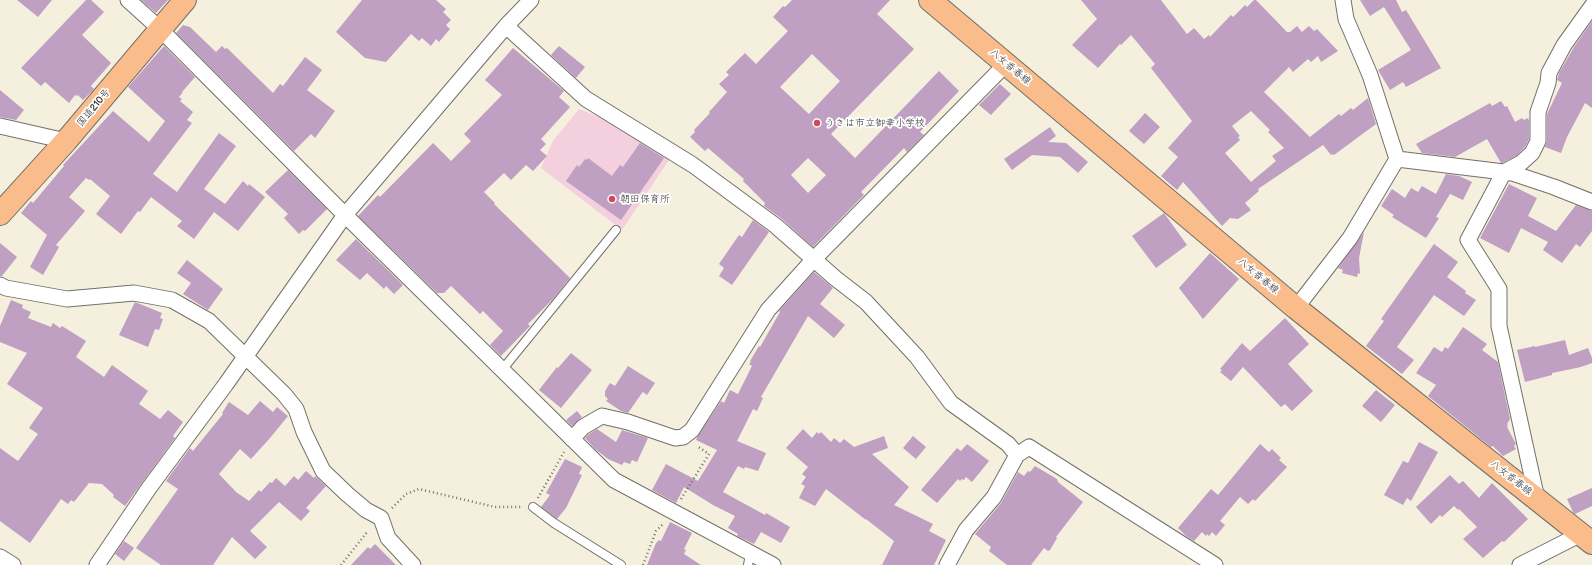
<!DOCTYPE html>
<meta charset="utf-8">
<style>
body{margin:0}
canvas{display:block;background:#f5efde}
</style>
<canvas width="1592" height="565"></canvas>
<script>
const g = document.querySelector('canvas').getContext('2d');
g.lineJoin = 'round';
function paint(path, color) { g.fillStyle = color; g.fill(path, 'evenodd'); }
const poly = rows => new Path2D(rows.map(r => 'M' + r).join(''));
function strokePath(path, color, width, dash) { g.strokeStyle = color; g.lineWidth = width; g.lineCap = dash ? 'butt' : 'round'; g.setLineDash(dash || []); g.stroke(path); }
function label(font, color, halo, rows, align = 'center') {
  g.font = font + ' "Balsamiq Sans","Klee One",sans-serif'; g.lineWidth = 3.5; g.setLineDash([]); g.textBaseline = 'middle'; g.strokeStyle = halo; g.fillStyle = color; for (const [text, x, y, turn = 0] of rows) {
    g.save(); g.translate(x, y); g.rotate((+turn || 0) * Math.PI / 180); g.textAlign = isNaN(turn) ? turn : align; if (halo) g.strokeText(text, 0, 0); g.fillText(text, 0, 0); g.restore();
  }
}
paint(poly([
 [579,109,612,122,671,157,622,230,541,168,553,141]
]), '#f4cfdd');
paint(poly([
 [17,0,52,0,38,17],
 [86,0,91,0,104,12,82,35,111,63,91,86,94,89,83,100,78,95,77,96,75,95,69,103,45,82,41,86,21,68],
 [141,0,168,0,156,13],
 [362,0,436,0,446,9,443,12,451,20,446,25,450,29,439,42,436,39,431,46,422,38,419,41,411,34,386,62,365,58,336,32],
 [792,0,890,0,877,14,914,49,831,134,855,158,939,71,959,91,920,132,924,135,907,152,904,148,861,192,864,195,856,203,813,247,782,219,764,206,765,203,743,181,744,179,708,148,705,151,690,137,695,132,694,130,710,113,709,112,727,92,719,84,729,75,726,72,745,53,756,64,788,31,773,17,783,6,785,7],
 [812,54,840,81,809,114,780,87],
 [808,158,826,175,808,193,791,175],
 [1081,0,1161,0,1187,34,1194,28,1204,39,1209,35,1210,37,1231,15,1233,17,1245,5,1247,7,1254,0,1256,0,1287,32,1290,32,1297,26,1302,32,1309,26,1314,31,1317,29,1338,51,1321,62,1318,56,1311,62,1308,59,1293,72,1289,67,1264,92,1310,137,1339,114,1341,116,1351,108,1353,110,1368,98,1376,124,1334,155,1333,154,1331,155,1323,145,1258,189,1259,191,1245,203,1251,210,1238,219,1230,218,1222,226,1183,182,1177,190,1161,176,1178,157,1168,148,1192,121,1151,68,1155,64,1131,35,1121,45,1120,44,1098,68,1072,45,1097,19],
 [1251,111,1270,130,1268,132,1284,148,1272,156,1276,161,1251,182,1225,153,1240,140,1238,137,1240,136,1232,126],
 [1360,0,1396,0,1402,12,1406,10,1441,68,1406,87,1403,82,1390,90,1378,70,1411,50,1384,7,1370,16],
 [1592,21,1592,108,1585,103,1567,137,1561,153,1545,147,1547,141,1547,114,1562,83,1557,80,1559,73,1574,47],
 [183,25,190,27,216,52,222,46,225,49,227,48,273,93,280,84,283,86,305,57,322,70,307,90,335,111,315,138,311,134,294,151,176,33],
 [164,46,195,77,182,92,183,92,179,97,182,99,180,101,193,112,187,120,192,123,153,174,177,192,219,133,236,146,204,189,225,204,243,181,248,186,249,184,265,197,238,231,214,212,194,239,177,226,182,221,151,197,140,212,138,211,121,234,96,214,110,196,90,179,89,180,86,178,69,197,85,211,56,245,59,247,43,275,30,267,47,235,21,213,31,201,33,203,64,166,63,165,113,111,149,142,165,121,128,87],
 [559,46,585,67,576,78,551,55],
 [513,48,564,91,559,97,570,107,541,139,546,144,540,150,547,156,533,171,526,165,511,180,504,173,484,192,495,203,494,204,570,278,553,299,528,324,530,326,501,356,490,345,503,331,483,311,480,314,451,286,444,293,437,293,358,216,378,195,380,197,433,143,451,161,471,141,464,134,502,95,485,80],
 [1000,84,1011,94,991,115,979,105],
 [0,90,24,110,16,120,0,117],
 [1501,101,1505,107,1507,106,1515,122,1522,118,1524,120,1528,118,1529,121,1529,139,1525,147,1516,156,1502,163,1501,163,1487,139,1455,157,1422,153,1416,144,1490,103,1492,106],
 [1145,113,1160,127,1144,144,1129,131],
 [1050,127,1056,136,1048,142,1066,143,1088,162,1078,173,1060,157,1032,155,1012,170,1004,159],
 [640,143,664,158,621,220,566,181,577,165,579,167,585,159,587,160,588,158,612,176,620,165,623,167],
 [288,170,327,209,305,231,303,230,299,234,284,218,288,214,265,192],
 [1446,174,1459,176,1472,182,1463,200,1450,194,1436,217,1439,218,1426,238,1392,217,1394,215,1381,206,1392,189,1405,198,1411,188,1418,192,1422,186,1436,194],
 [1509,184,1537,198,1528,216,1556,231,1576,205,1592,211,1592,231,1580,247,1576,244,1562,263,1543,250,1548,242,1521,228,1509,253,1480,238],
 [1164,213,1187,245,1156,268,1132,236],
 [753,220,769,232,732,285,719,276,724,268,719,264,739,235,742,237],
 [1364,232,1359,258,1360,274,1358,273,1357,277,1342,273,1343,270,1338,268],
 [356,239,403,285,394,294,386,286,384,289,367,273,360,280,336,260],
 [0,243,17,257,2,276,0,276],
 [1434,244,1458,262,1447,277,1466,291,1465,293,1476,300,1464,316,1434,295,1397,347,1414,360,1402,374,1366,346,1384,321,1381,319],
 [1210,253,1239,279,1203,319,1179,288],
 [187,260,223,289,208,310,183,294,191,283,177,273],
 [814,272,833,288,820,304,845,325,834,338,808,316,761,397,763,398,757,411,753,409,737,441,766,453,758,471,745,467,744,469,738,466,723,492,765,515,766,513,790,527,781,543,761,532,754,544,737,536,738,534,728,528,735,516,713,505,684,487,676,503,652,490,666,464,698,481,717,450,696,440,697,437,721,401,724,403,730,390,738,394,752,366,749,364,751,362,750,361,759,346,760,347,780,312,779,311],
 [11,300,23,305,22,308,31,312,28,318,51,327,53,323,60,328,62,326,86,341,76,357,104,377,112,365,148,391,139,404,160,419,168,410,183,422,173,436,175,438,125,506,113,497,114,495,102,484,89,483,74,502,71,500,68,504,61,499,30,543,0,521,0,448,18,461,38,434,29,428,43,408,7,384,27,353,0,342,0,326],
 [135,302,162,313,160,318,163,319,159,330,155,329,148,347,119,335],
 [1285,318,1309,344,1288,364,1313,391,1292,411,1285,404,1281,407,1243,367,1231,381,1220,372,1222,370,1220,369,1242,343,1250,351],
 [1463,327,1487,344,1482,350,1498,362,1510,419,1507,424,1508,426,1507,427,1516,444,1514,446,1516,449,1503,456,1493,446,1491,447,1428,396,1436,385,1416,373,1434,347,1442,352,1445,347,1448,349],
 [1565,340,1569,355,1588,348,1592,358,1592,363,1581,367,1552,373,1552,375,1525,382,1517,350,1535,346,1535,347],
 [571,353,592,370,561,408,539,390,557,367,558,368],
 [628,366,655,383,647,395,643,392,642,393,628,413,621,411,606,401,608,399,605,396,605,391,610,383,615,386],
 [1376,390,1395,405,1381,422,1362,406],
 [260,401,273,412,277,407,288,416,270,438,251,459,240,449,219,474,236,492,249,501,259,490,261,492,270,482,272,483,276,478,285,486,294,476,298,480,306,471,314,478,315,476,326,486,306,508,310,511,301,521,279,502,250,531,267,547,255,559,232,537,213,565,161,565,136,548,178,489,166,481,190,448,193,451,223,414,222,413,229,402,248,415],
 [577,411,582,417,572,426,566,420],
 [597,429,616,442,622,430,648,438,637,462,632,460,630,464,624,462,622,465,608,459,595,449,585,438,589,434],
 [803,429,812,438,817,432,819,434,821,432,831,442,834,438,840,443,844,439,854,447,884,436,888,448,872,454,909,487,894,505,933,524,929,531,946,540,934,565,882,565,894,541,866,519,866,520,826,489,815,506,799,498,805,486,801,484,806,477,802,474,808,467,786,448],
 [913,436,926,447,916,459,903,448],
 [1419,442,1438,452,1411,501,1407,498,1403,505,1384,495,1403,461,1408,463],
 [967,444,989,461,972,482,966,477,964,480,962,479,960,481,958,479,937,503,921,490,957,448,961,451],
 [1260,444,1269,452,1272,449,1281,458,1279,460,1287,467,1255,501,1253,499,1248,504,1240,497,1220,521,1225,525,1216,536,1212,532,1209,536,1207,534,1206,536,1202,532,1194,541,1186,536,1178,528,1211,489,1218,495],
 [565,459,582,467,579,474,582,475,566,508,557,519,541,507,550,495,546,493],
 [1035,466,1057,479,1058,482,1083,502,1056,537,1057,538,1050,550,1048,551,1044,548,1031,565,1007,565,989,551,991,547,975,534,1001,503,1018,472,1024,476,1028,471,1030,472],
 [1450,475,1459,484,1463,481,1479,498,1492,483,1528,519,1504,542,1502,541,1483,558,1463,539,1477,527,1459,509,1458,510,1454,506,1442,517,1440,515,1431,524,1416,507],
 [1592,488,1592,506,1575,514,1573,512,1567,499],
 [670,522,692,533,684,549,686,550,684,554,701,565,647,565,656,543,659,540,661,541],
 [124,541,134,548,124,561,115,554],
 [375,544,396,565,351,565,368,547,370,549]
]), '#bf9fc2');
const lane = poly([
 [502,370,616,230],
 [533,507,554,523,621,565],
 [748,565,750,554]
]);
const street = poly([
 [128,0,160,29,345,215,614,480,773,565],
 [506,26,586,99,693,165,776,226,835,278,866,302,917,357,951,403,1008,444,1017,455,994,497,966,530,947,565],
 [0,126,66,141],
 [1397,159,1512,173,1554,187,1592,202],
 [0,285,6,288,67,299,134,293,172,300,209,321,284,394,296,409,304,432,323,471,347,494,366,510,381,518,388,538,413,565],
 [1296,308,1350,238,1397,159,1370,75,1346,19,1343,0],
 [572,439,583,427,602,416,628,422,675,438,683,437,692,430,768,310,814,259,1006,64],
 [1017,455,1029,447,1215,565],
 [1537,499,1499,326,1499,289,1468,240,1504,172,1521,163,1532,153,1538,141,1538,112,1548,83,1549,73,1564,45,1592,6],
 [0,557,13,565],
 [97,565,149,488,226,384,345,215,506,26,531,0],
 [1520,565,1581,534,1589,536]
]);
const primary = poly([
 [930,0,1296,308,1592,543]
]);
const highway = poly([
 [0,214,66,141,185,0]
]);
strokePath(lane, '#72706a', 10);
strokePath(street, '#72706a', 17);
strokePath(primary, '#72706a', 24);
strokePath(highway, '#72706a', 24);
strokePath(poly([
 [538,498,564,452],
 [681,499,709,454,697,446],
 [392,508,406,494,419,489,495,507,523,507],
 [341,565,368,531],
 [643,565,656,531,663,524]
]), '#72706a', 2.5, [1, 3]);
strokePath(lane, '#fff', 8);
strokePath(street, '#fff', 15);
strokePath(primary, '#f9bc8a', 22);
strokePath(highway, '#f9bc8a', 22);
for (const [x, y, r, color] of [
 [817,123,4,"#d1495b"],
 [612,199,4,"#d1495b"]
]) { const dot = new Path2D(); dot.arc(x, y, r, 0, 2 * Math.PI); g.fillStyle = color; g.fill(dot); strokePath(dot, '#fff', 1.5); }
label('10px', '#2b2b2b', '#fff', [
 ["八女香春線",1010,67,40],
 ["国道210号",94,108,-50],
 ["八女香春線",1258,276,40],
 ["八女香春線",1511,478,38]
]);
label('10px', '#2b2b2b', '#fff', [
 ["うきは市立御幸小学校",825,123],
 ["朝田保育所",620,199]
], 'left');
</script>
